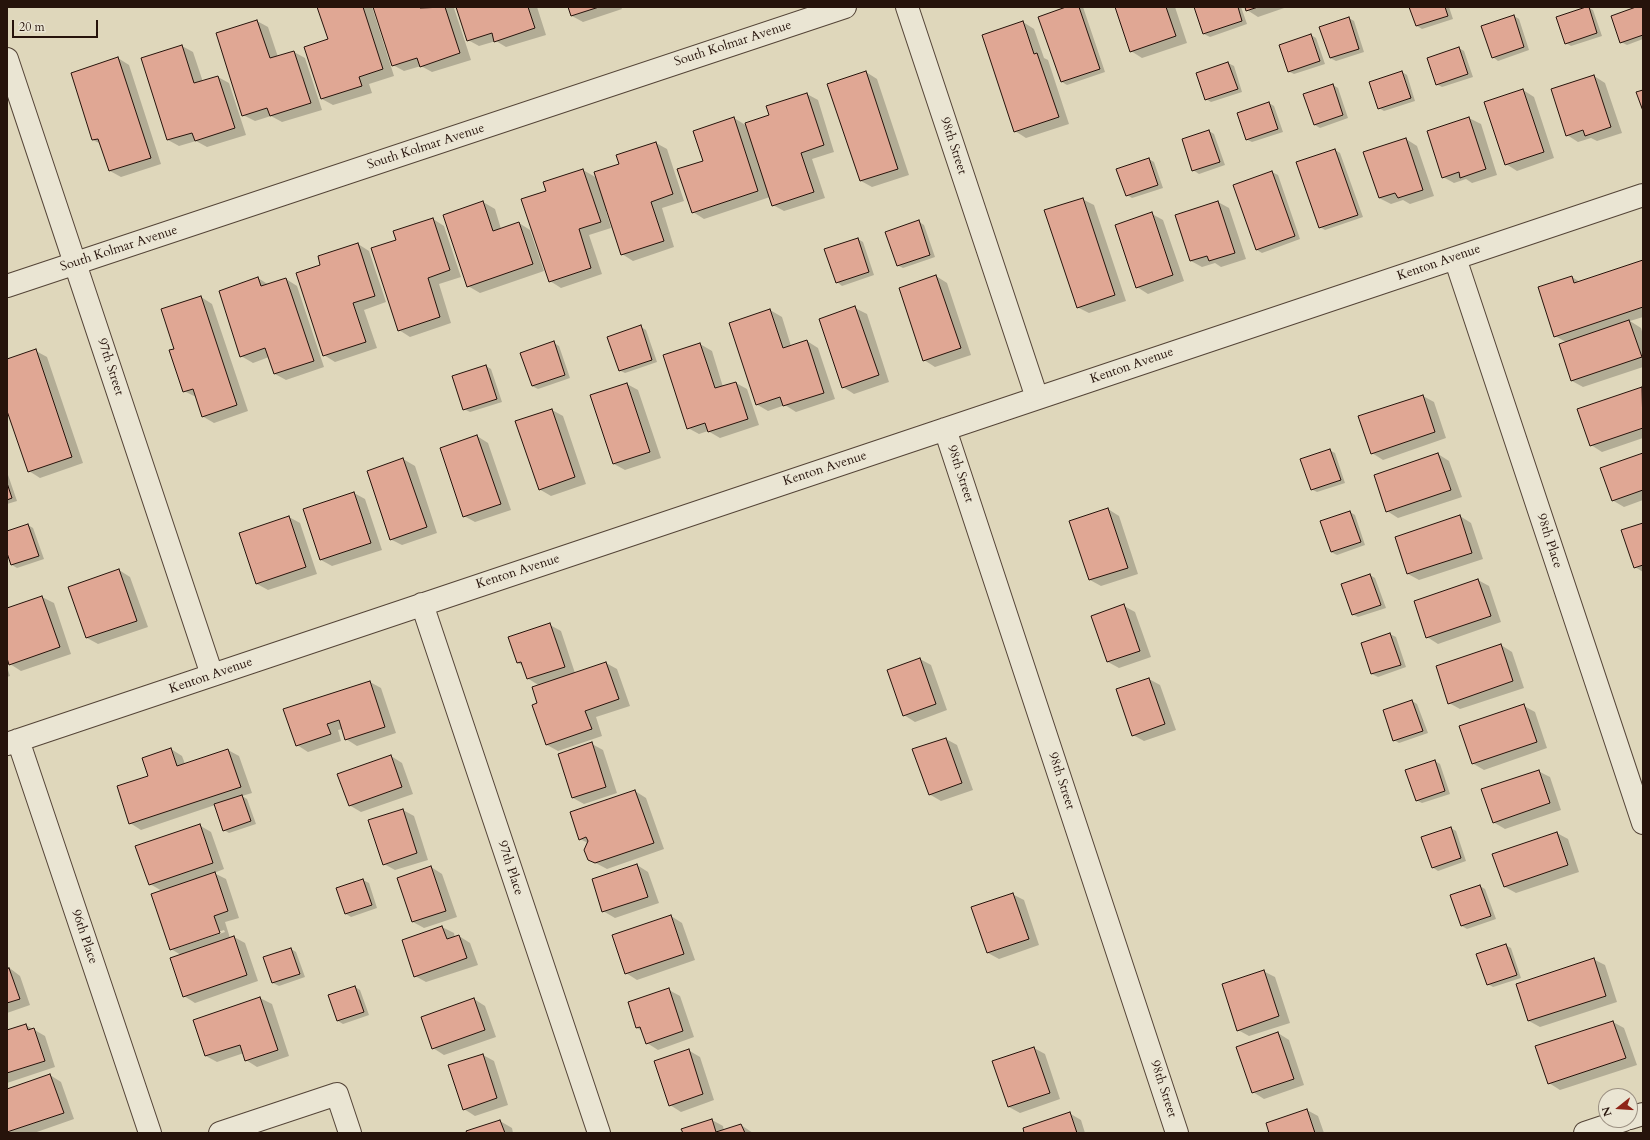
<!DOCTYPE html>
<style>
body{margin:0}
#map{position:relative;width:1650px;height:1140px;overflow:hidden;background:#dfd7bb;font-family:Cardo,serif}
canvas{display:block}
.frame{position:absolute;inset:0;border:8px solid #26130b;pointer-events:none}
.north{position:absolute;left:1598px;top:1088px;width:40px;height:40px;box-sizing:border-box;background:#eae5d3;border:1px solid #9c9183;border-radius:50%;rotate:253deg;font-size:11px;font-weight:700;line-height:16px;text-align:center;color:#26130b}
.north::after{content:'';display:block;margin:auto;width:14px;height:18px;background:#8f2418;clip-path:polygon(50% 0,100% 100%,50% 72%,0 100%)}
.scale{position:absolute;left:12px;top:20px;width:86px;height:18px;box-sizing:border-box;border:2px solid #26130b;border-top:0;padding-left:5px;font-size:12px;line-height:14px;white-space:nowrap;color:#26130b;-webkit-text-stroke:3px #eae5d3;paint-order:stroke}
</style>
<div id="map">
<canvas width="1650" height="1140"></canvas>
<div class="frame"></div>
<div class="north">N</div>
<div class="scale">20 m</div>
</div>
<script>
const g = document.querySelector('canvas').getContext('2d');
g.lineJoin = 'round';
function paint(path, color) { g.fillStyle = color; g.fill(path, 'evenodd'); }
const poly = rows => new Path2D(rows.map(r => 'M' + r).join(''));
function strokePath(path, color, width, dash) { g.strokeStyle = color; g.lineWidth = width; g.lineCap = dash ? 'butt' : 'round'; g.setLineDash(dash || []); g.stroke(path); }
function label(font, color, halo, rows, align = 'center') {
  g.font = font + ' Cardo,serif'; g.lineWidth = 3; g.setLineDash([]); g.textBaseline = 'middle'; g.strokeStyle = halo; g.fillStyle = color; for (const [text, x, y, turn = 0] of rows) {
    g.save(); g.translate(x, y); g.rotate((+turn || 0) * Math.PI / 180); g.textAlign = isNaN(turn) ? turn : align; if (halo) g.strokeText(text, 0, 0); g.fillText(text, 0, 0); g.restore();
  }
}
paint(poly([
 [318,7,372,7,394,76,369,84,372,93,333,105,322,99,305,47,329,40],
 [374,7,452,7,454,8,471,60,432,72,421,66,404,71,393,65],
 [457,7,537,7,546,35,506,47,496,41,479,46,468,40],
 [569,7,621,7,622,9,583,22,572,16],
 [1069,7,1083,7,1105,72,1067,85,1062,82],
 [1116,7,1175,7,1187,43,1142,58,1131,51],
 [1195,7,1241,7,1247,24,1210,37,1204,34],
 [1246,7,1287,7,1258,17,1247,10],
 [1410,7,1449,7,1453,19,1422,29,1417,26],
 [1588,7,1593,10,1602,36,1571,46,1566,43],
 [1640,7,1643,7,1643,39,1627,45,1621,42],
 [1514,16,1519,19,1529,50,1498,61,1493,57],
 [1349,18,1354,21,1364,52,1336,61,1330,58],
 [257,21,268,27,278,57,294,52,305,58,322,110,282,122,271,116,255,121,243,115],
 [1023,22,1034,29,1044,58,1048,60,1069,124,1026,138,1015,131],
 [1311,35,1316,38,1325,64,1294,74,1288,71],
 [182,46,193,52,203,82,218,77,229,83,246,135,207,147,196,141,179,146,168,140,142,59],
 [1459,48,1464,51,1473,77,1442,87,1436,84],
 [118,58,129,65,161,164,121,177,110,171,101,144,93,140],
 [1228,63,1234,66,1242,92,1211,102,1206,99],
 [866,72,877,79,909,175,872,187,861,181],
 [1402,72,1407,75,1415,101,1384,111,1379,108],
 [1594,76,1605,83,1622,133,1597,141,1591,138,1578,142,1567,135],
 [1333,85,1338,88,1348,118,1320,128,1315,125],
 [1523,90,1534,97,1554,158,1517,171,1506,164],
 [807,94,818,100,834,152,812,159,825,198,784,211,773,205,770,197,704,219,693,212,704,161,734,118,747,126,771,116],
 [1269,103,1274,106,1283,132,1252,142,1246,139],
 [1469,118,1481,124,1497,175,1472,183,1466,179,1454,183,1443,177,1428,132],
 [1209,131,1214,134,1225,165,1199,174,1193,170],
 [1406,139,1417,146,1434,196,1410,204,1403,200,1391,204,1379,198],
 [656,143,667,149,684,201,662,208,674,247,633,261,622,254,608,210,606,211,611,228,589,235,602,274,561,288,550,281,547,192,545,183,583,170,597,178],
 [1335,150,1340,153,1363,217,1325,230,1320,227],
 [1149,159,1154,162,1163,188,1132,198,1127,195],
 [1272,172,1278,175,1300,239,1262,253,1257,250],
 [1082,199,1094,205,1126,301,1089,313,1077,307],
 [483,202,495,209,501,229,519,223,530,230,544,271,480,293,468,286],
 [1218,202,1229,208,1246,259,1221,267,1215,263,1202,267,1191,261],
 [1152,214,1163,220,1184,281,1148,294,1137,287],
 [433,219,444,226,461,277,439,284,451,323,410,337,399,330,397,241],
 [919,222,924,225,935,257,903,268,897,265],
 [858,239,863,242,874,275,842,286,837,282],
 [358,244,369,251,386,302,364,310,377,348,335,362,324,355],
 [1643,261,1643,317,1630,321,1641,328,1643,335,1643,367,1583,387,1572,381,1560,344,1566,342,1555,336,1572,277,1580,282],
 [936,276,947,283,971,355,935,367,924,360],
 [258,278,269,285,286,279,297,286,324,367,286,380,275,374,269,357,253,363,241,356],
 [201,297,212,304,248,411,214,423,202,416,196,397,184,391,175,349],
 [855,308,867,314,889,382,854,394,843,387],
 [770,310,782,317,791,346,807,341,818,348,835,399,796,412,785,405,768,411,756,404],
 [641,327,646,330,657,362,625,373,619,370],
 [554,343,559,346,570,378,538,389,532,386],
 [700,344,712,351,723,387,736,383,747,389,759,425,720,438,708,431,699,434,688,428],
 [36,351,47,357,83,463,40,478,29,471,7,408,7,360],
 [486,366,491,369,502,402,470,412,464,409],
 [627,384,638,390,661,458,625,470,614,464,591,396],
 [1642,388,1643,438,1602,452,1591,445],
 [1423,396,1434,402,1446,438,1383,460,1372,453],
 [552,410,563,416,586,484,551,496,539,489],
 [477,436,488,443,511,510,475,522,464,516],
 [1329,450,1335,453,1345,483,1317,492,1311,489],
 [1438,454,1449,461,1462,497,1398,518,1387,511],
 [1643,454,1643,500,1624,507,1612,500],
 [403,459,415,466,437,533,402,545,390,539],
 [7,472,17,501,7,504],
 [354,493,365,499,382,550,332,566,321,560,304,509],
 [1108,509,1119,516,1138,574,1101,586,1090,580],
 [1350,512,1355,515,1365,545,1337,555,1331,552],
 [1460,516,1471,523,1483,559,1419,580,1408,574,1396,537],
 [289,517,300,523,317,574,268,590,257,584],
 [1643,524,1643,572,1635,567],
 [28,525,33,528,44,559,17,568,12,565,7,550,7,532],
 [119,570,130,577,148,627,98,644,87,638],
 [1370,575,1375,578,1386,608,1358,617,1352,614],
 [1478,580,1489,586,1501,622,1438,644,1427,637],
 [42,597,54,603,71,654,21,671,10,664,7,655,7,609],
 [1124,606,1135,612,1151,657,1119,668,1108,662],
 [550,625,561,631,575,673,606,663,617,669,630,706,596,717,602,736,558,751,547,745,538,704,540,686,527,678,523,666,518,663],
 [1390,634,1396,637,1406,667,1378,677,1372,674,1362,644],
 [1501,645,1512,652,1524,688,1460,709,1449,703],
 [920,659,931,665,947,710,915,722,904,715],
 [7,667,10,676,7,677],
 [1149,679,1160,685,1176,730,1144,741,1133,735],
 [370,682,381,688,396,733,357,746,346,739,342,729,338,730,341,741,308,752,297,745],
 [1412,701,1417,704,1428,733,1399,743,1394,740],
 [1524,706,1535,712,1547,748,1484,770,1472,763],
 [946,739,957,745,973,790,941,801,929,794],
 [592,744,603,750,617,793,584,804,573,798,559,754],
 [171,749,182,756,185,764,228,750,239,756,252,793,242,796,247,799,256,824,229,833,224,830,215,805,141,830,130,823,149,776],
 [391,756,402,763,413,794,361,812,349,805],
 [1435,761,1440,764,1450,794,1422,803,1416,800],
 [1538,771,1550,777,1561,810,1505,829,1493,822],
 [635,791,646,798,664,849,607,869,588,859,588,843,580,839],
 [403,810,414,816,428,860,395,870,384,864],
 [199,825,211,832,224,869,214,873,226,879,239,918,225,922,230,938,234,937,245,943,258,981,195,1003,184,996,181,955,171,949,162,891,150,884],
 [224,930,225,932,177,948,177,946],
 [1451,828,1456,831,1466,861,1438,871,1432,867],
 [1557,833,1568,839,1579,872,1516,893,1505,887],
 [637,865,648,872,659,903,615,918,603,911],
 [431,867,442,874,457,917,424,928,413,922],
 [363,880,369,883,377,908,351,917,346,914,337,889],
 [1480,886,1485,889,1496,919,1467,929,1462,926,1452,896],
 [1012,894,1024,900,1039,945,999,959,988,953],
 [671,916,682,923,695,960,637,980,626,973],
 [442,927,454,933,455,938,459,936,470,943,478,965,426,982,415,976,403,940],
 [1505,945,1511,948,1521,978,1493,987,1488,984],
 [291,949,296,952,305,977,279,986,273,983,265,958],
 [1593,959,1605,965,1617,1002,1540,1027,1529,1021,1517,984],
 [7,966,20,976,30,1005,7,1013],
 [1263,971,1275,977,1290,1023,1249,1036,1238,1030],
 [355,987,360,990,369,1015,343,1024,338,1021],
 [669,990,680,996,694,1037,658,1050,647,1043,642,1031,637,1028],
 [260,998,272,1004,289,1056,257,1067,246,1060,244,1053,217,1062,206,1056,194,1020],
 [474,999,485,1006,496,1037,444,1055,433,1048],
 [1613,1022,1624,1028,1637,1065,1560,1090,1549,1083],
 [26,1025,45,1036,55,1067,7,1083,7,1032],
 [1278,1033,1289,1040,1304,1085,1264,1099,1253,1092],
 [1034,1048,1045,1054,1060,1099,1020,1113,1009,1107,994,1062],
 [688,1050,700,1057,714,1100,681,1112,670,1105],
 [483,1055,494,1061,508,1105,475,1116,464,1109],
 [50,1075,61,1082,74,1119,34,1133,7,1133,7,1090],
 [1307,1110,1318,1116,1324,1133,1270,1133],
 [1069,1113,1081,1120,1085,1133,1026,1133],
 [712,1120,723,1126,724,1131,741,1125,753,1133,684,1133],
 [500,1121,512,1128,513,1133,468,1133]
]), '#0003');
const building = poly([
 [317,7,363,7,383,69,359,77,362,86,321,99,304,47,328,39,317,7],
 [373,7,419,7,420,8,445,7,460,53,420,67,417,58,392,66,373,7],
 [456,7,528,7,535,28,494,42,492,33,467,41,456,7],
 [568,7,599,7,571,16,568,7],
 [1066,7,1079,7,1100,69,1061,82,1038,17,1066,7],
 [1115,7,1166,7,1176,36,1130,52,1115,7],
 [1194,7,1238,7,1242,21,1203,34,1194,7],
 [1245,7,1258,7,1246,11,1245,7],
 [1409,7,1445,7,1448,16,1416,26,1409,7],
 [1586,7,1589,7,1597,33,1565,44,1556,17,1586,7],
 [1636,7,1643,7,1643,35,1620,43,1611,16,1636,7],
 [1514,15,1524,47,1492,58,1481,26,1514,15],
 [1349,17,1359,49,1330,58,1319,27,1349,17],
 [257,20,270,58,294,51,311,103,270,116,267,108,242,116,216,33,257,20],
 [1023,21,1034,54,1037,53,1059,117,1014,132,982,35,1023,21],
 [1311,34,1320,61,1288,72,1279,45,1311,34],
 [182,45,194,83,218,76,235,128,195,141,192,133,167,140,141,58,182,45],
 [1459,47,1468,74,1436,85,1427,58,1459,47],
 [118,57,151,158,109,171,98,139,92,140,71,73,118,57],
 [1228,62,1238,89,1205,100,1196,73,1228,62],
 [866,71,898,169,860,181,827,84,866,71],
 [1402,71,1411,98,1378,109,1369,82,1402,71],
 [1594,75,1611,127,1585,136,1583,130,1566,136,1551,89,1594,75],
 [1333,84,1343,115,1314,125,1303,94,1333,84],
 [1523,89,1544,152,1505,165,1484,102,1523,89],
 [1643,90,1643,111,1636,92,1643,90],
 [807,93,824,145,801,153,814,192,772,206,745,123,769,115,766,106,807,93],
 [1269,102,1278,129,1246,140,1237,113,1269,102],
 [734,117,758,191,692,213,677,169,703,161,693,131,734,117],
 [1469,117,1486,169,1460,178,1459,172,1442,178,1427,131,1469,117],
 [1209,130,1220,162,1192,171,1182,139,1209,130],
 [1406,138,1423,190,1398,198,1395,193,1379,198,1363,152,1406,138],
 [656,142,673,194,651,202,664,241,621,255,594,172,619,164,616,155,656,142],
 [1335,149,1358,215,1319,228,1296,162,1335,149],
 [1149,158,1158,185,1126,196,1116,169,1149,158],
 [583,169,601,222,579,229,591,268,549,282,521,199,546,191,543,182,583,169],
 [1272,171,1295,236,1256,250,1233,185,1272,171],
 [1083,198,1115,295,1077,308,1044,210,1083,198],
 [483,201,493,231,519,222,533,264,467,287,443,215,483,201],
 [1218,201,1235,253,1209,261,1207,256,1190,261,1175,215,1218,201],
 [1152,212,1173,275,1136,288,1115,225,1152,212],
 [433,218,450,270,428,278,440,317,398,331,371,248,396,240,393,231,433,218],
 [919,220,930,255,897,266,885,232,919,220],
 [858,238,869,272,836,283,824,249,858,238],
 [358,243,375,296,353,303,366,342,323,356,296,273,320,265,318,256,358,243],
 [1643,260,1643,307,1554,337,1538,287,1572,276,1574,283,1643,260],
 [936,275,961,348,923,361,899,288,936,275],
 [258,277,261,286,286,278,314,361,274,374,265,348,240,357,219,291,258,277],
 [201,296,237,405,202,417,193,389,183,392,169,350,174,349,161,309,201,296],
 [855,306,879,375,842,388,819,319,855,306],
 [770,309,783,348,807,340,824,393,783,406,780,397,756,405,729,323,770,309],
 [1629,320,1642,357,1571,381,1559,344,1629,320],
 [641,325,652,360,619,371,607,337,641,325],
 [554,341,565,375,532,386,520,353,554,341],
 [700,343,715,388,736,382,748,419,708,432,705,423,687,429,663,355,700,343],
 [36,349,72,457,28,472,7,411,7,359,36,349],
 [486,365,497,399,463,410,452,376,486,365],
 [627,383,650,452,613,464,590,395,627,383],
 [1642,387,1643,428,1590,446,1577,409,1642,387],
 [1423,395,1435,432,1371,454,1358,416,1423,395],
 [552,409,575,477,539,490,515,421,552,409],
 [477,435,501,504,463,517,440,448,477,435],
 [1330,449,1341,480,1311,490,1300,459,1330,449],
 [1438,453,1451,490,1386,512,1374,475,1438,453],
 [1643,453,1643,490,1612,501,1600,468,1643,453],
 [403,458,427,527,390,540,367,471,403,458],
 [7,483,12,498,7,500,7,483],
 [354,492,371,543,320,560,303,509,354,492],
 [1108,508,1128,568,1089,580,1069,521,1108,508],
 [1350,511,1361,542,1331,552,1320,521,1350,511],
 [1460,515,1472,553,1407,574,1395,537,1460,515],
 [289,516,306,567,256,584,239,533,289,516],
 [1643,523,1643,565,1634,568,1621,530,1643,523],
 [28,524,39,556,11,565,7,553,7,531,28,524],
 [119,569,137,621,86,638,68,587,119,569],
 [1370,574,1381,605,1352,615,1341,584,1370,574],
 [1478,579,1491,616,1426,638,1414,601,1478,579],
 [42,596,60,647,9,665,7,658,7,608,42,596],
 [1124,604,1140,651,1107,662,1091,616,1124,604],
 [550,623,565,667,527,679,521,662,517,663,508,637,550,623],
 [1390,633,1401,665,1371,674,1361,643,1390,633],
 [1501,644,1513,681,1448,704,1436,666,1501,644],
 [920,658,936,704,903,716,887,670,920,658],
 [606,662,619,699,585,711,592,729,546,745,532,705,537,703,532,687,606,662],
 [1149,678,1165,724,1132,736,1116,689,1149,678],
 [370,681,385,727,345,740,339,720,327,724,331,734,296,746,283,709,370,681],
 [1412,700,1423,731,1393,741,1383,710,1412,700],
 [1524,704,1537,742,1472,764,1459,726,1524,704],
 [946,738,962,783,929,795,912,749,946,738],
 [592,742,606,787,572,798,558,754,592,742],
 [171,748,177,766,228,749,241,787,129,824,117,786,148,776,142,758,171,748],
 [391,755,402,787,349,806,337,774,391,755],
 [1435,760,1445,791,1416,801,1405,770,1435,760],
 [1539,770,1550,803,1493,823,1481,789,1539,770],
 [635,790,654,843,595,863,588,860,584,850,588,841,586,837,579,840,570,812,635,790],
 [242,795,251,821,223,831,214,804,242,795],
 [403,809,417,853,383,865,368,820,403,809],
 [200,824,213,863,149,885,135,846,200,824],
 [1451,827,1461,858,1432,868,1421,837,1451,827],
 [1557,832,1568,865,1504,887,1492,854,1557,832],
 [637,864,648,897,602,912,592,879,637,864],
 [431,866,446,911,412,922,397,878,431,866],
 [215,872,228,911,214,916,220,933,170,950,151,894,215,872],
 [363,879,372,905,345,914,336,888,363,879],
 [1480,885,1491,916,1461,926,1450,895,1480,885],
 [1013,893,1029,939,987,953,971,907,1013,893],
 [671,915,684,954,625,974,612,935,671,915],
 [442,926,447,939,459,935,467,958,414,977,402,940,442,926],
 [234,936,247,975,183,997,170,958,234,936],
 [1506,944,1517,975,1487,985,1476,954,1506,944],
 [291,948,300,974,272,983,263,957,291,948],
 [1594,958,1606,996,1528,1021,1516,984,1594,958],
 [9,968,20,999,7,1003,7,969,9,968],
 [1264,970,1279,1016,1237,1031,1222,984,1264,970],
 [355,986,364,1012,337,1021,328,995,355,986],
 [669,988,683,1031,646,1044,640,1027,636,1028,628,1002,669,988],
 [260,997,278,1050,245,1061,240,1045,205,1056,193,1020,260,997],
 [474,998,485,1030,432,1049,421,1017,474,998],
 [1613,1021,1626,1058,1548,1084,1535,1046,1613,1021],
 [26,1024,28,1030,34,1028,45,1061,7,1073,7,1030,26,1024],
 [1278,1032,1294,1079,1252,1093,1236,1047,1278,1032],
 [1034,1047,1050,1093,1008,1107,992,1061,1034,1047],
 [689,1049,703,1094,669,1106,654,1061,689,1049],
 [483,1054,497,1098,463,1110,448,1065,483,1054],
 [50,1074,64,1113,7,1132,7,1089,50,1074],
 [1307,1109,1315,1133,1269,1133,1266,1123,1307,1109],
 [1070,1112,1077,1133,1024,1133,1023,1128,1070,1112],
 [712,1119,716,1132,741,1124,745,1133,683,1133,681,1129,712,1119],
 [500,1120,505,1133,467,1133,466,1131,500,1120]
]);
paint(building, '#e0a794');
strokePath(building, '#26130b', 1);
const street = poly([
 [907,7,1037,398],
 [7,59,212,675],
 [1455,258,1643,823],
 [7,286,845,7],
 [945,429,1177,1133],
 [422,604,599,1133],
 [18,740,150,1133],
 [7,744,1643,195],
 [1630,1118,1643,1114],
 [220,1133,337,1094,350,1133],
 [1585,1133,1624,1120]
]);
strokePath(street, '#544437', 24);
strokePath(street, '#eae5d3', 22);
label('13px', '#26130b', '#eae5d3', [
 ["South Kolmar Avenue",733,44,-18],
 ["98th Street",953,146,72],
 ["South Kolmar Avenue",426,147,-18],
 ["South Kolmar Avenue",119,249,-18],
 ["Kenton Avenue",1439,263,-19],
 ["Kenton Avenue",1132,366,-19],
 ["97th Street",110,367,72],
 ["Kenton Avenue",825,469,-18],
 ["98th Street",960,474,72],
 ["98th Place",1549,541,72],
 ["Kenton Avenue",518,572,-18],
 ["Kenton Avenue",211,676,-19],
 ["98th Street",1061,781,72],
 ["97th Place",510,868,72],
 ["96th Place",84,937,71],
 ["98th Street",1163,1089,72]
]);
</script>
